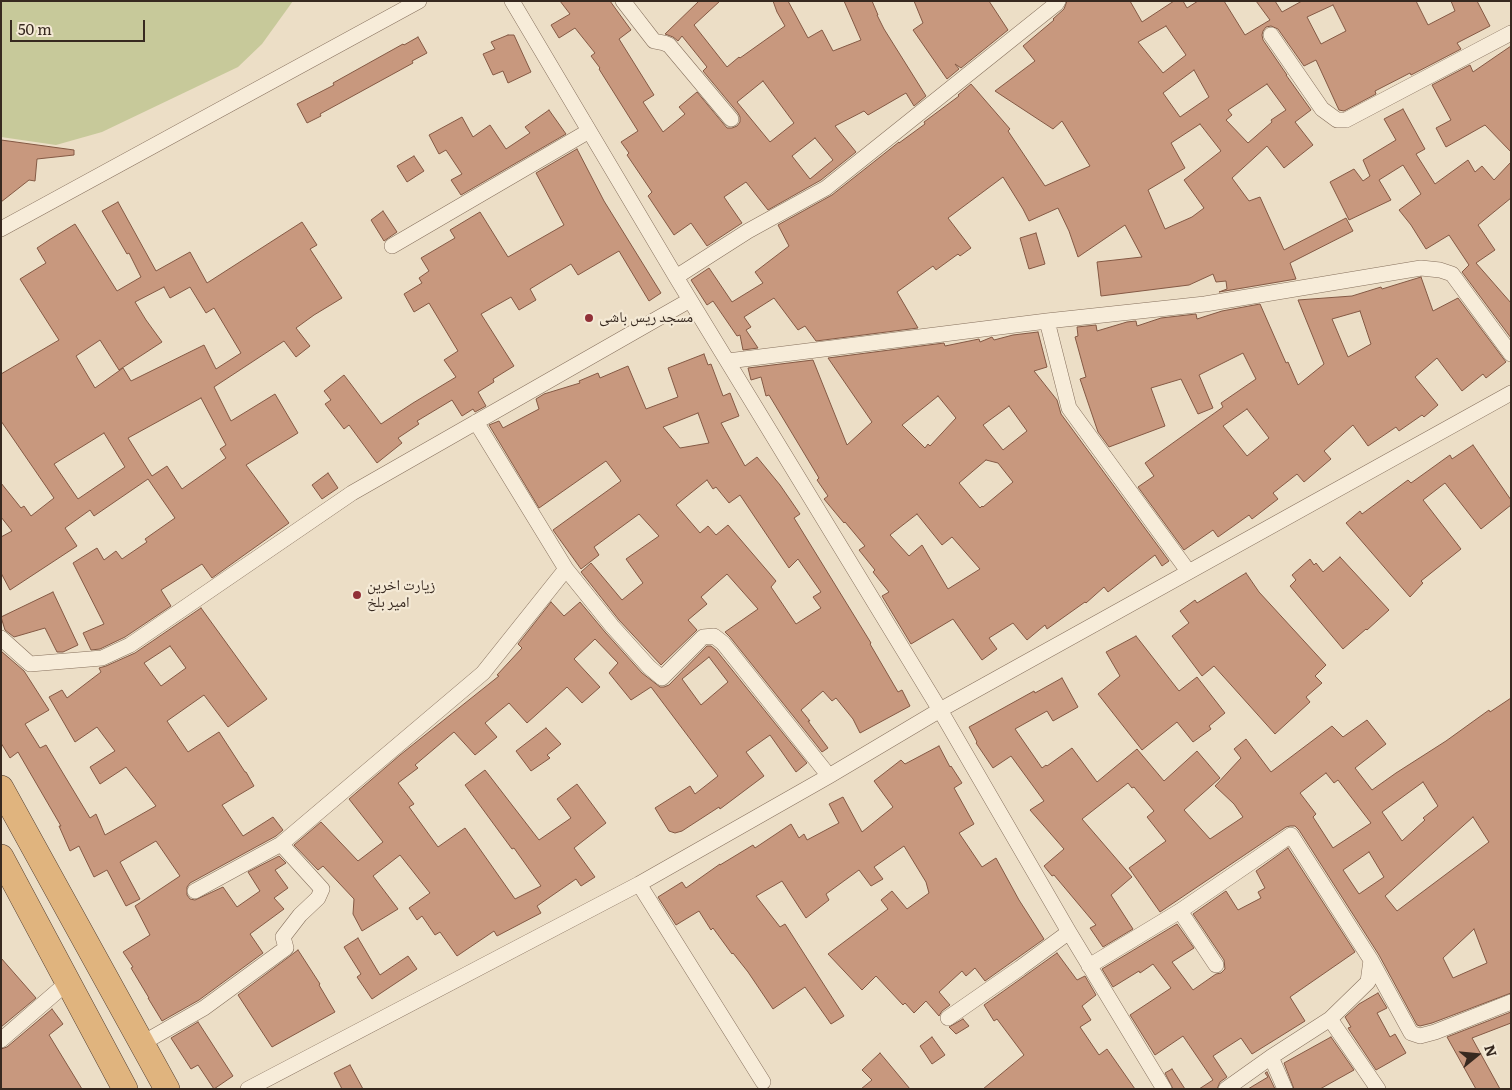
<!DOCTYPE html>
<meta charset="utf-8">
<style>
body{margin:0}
#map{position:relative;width:1512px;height:1090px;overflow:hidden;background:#ecdec6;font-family:Literata,serif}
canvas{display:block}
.frame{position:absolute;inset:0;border:2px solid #372920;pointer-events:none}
.north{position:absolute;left:1452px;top:1030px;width:50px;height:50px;-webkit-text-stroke:4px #f4e9d5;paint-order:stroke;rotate:73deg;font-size:14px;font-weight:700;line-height:20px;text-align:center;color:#372920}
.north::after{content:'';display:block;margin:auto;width:18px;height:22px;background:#372920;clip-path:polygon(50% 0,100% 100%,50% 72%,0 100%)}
.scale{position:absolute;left:10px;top:20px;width:135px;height:22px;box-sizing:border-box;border:2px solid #372920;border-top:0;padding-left:6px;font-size:15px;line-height:18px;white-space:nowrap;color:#372920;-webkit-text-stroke:4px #f4e9d5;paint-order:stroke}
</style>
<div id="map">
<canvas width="1512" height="1090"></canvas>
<div class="frame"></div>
<div class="north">N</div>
<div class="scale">50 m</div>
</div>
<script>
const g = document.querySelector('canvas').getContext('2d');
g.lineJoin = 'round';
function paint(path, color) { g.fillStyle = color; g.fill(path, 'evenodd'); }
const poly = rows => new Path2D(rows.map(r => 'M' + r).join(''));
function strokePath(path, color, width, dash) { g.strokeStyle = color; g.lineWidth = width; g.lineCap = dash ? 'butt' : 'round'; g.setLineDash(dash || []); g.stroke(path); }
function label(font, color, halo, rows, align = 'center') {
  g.font = font + ' Literata,"Noto Naskh Arabic",serif'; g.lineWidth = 4.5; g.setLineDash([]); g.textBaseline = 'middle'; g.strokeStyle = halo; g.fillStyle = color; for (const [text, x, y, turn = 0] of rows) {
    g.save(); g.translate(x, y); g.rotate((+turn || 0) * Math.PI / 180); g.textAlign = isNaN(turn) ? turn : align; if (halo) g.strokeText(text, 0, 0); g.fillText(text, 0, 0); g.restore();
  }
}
paint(poly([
 [1,1,293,1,262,44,238,67,102,132,56,145,1,137]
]), '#c7c99a');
const building = poly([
 [560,1,610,1,631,30,619,39,654,95,643,102,663,132,685,114,679,107,697,92,727,128,732,128,737,126,740,122,740,117,738,113,703,71,707,67,682,36,678,41,673,37,665,34,699,1,720,1,694,25,727,67,739,57,740,58,785,26,777,12,773,1,788,1,808,38,822,30,833,51,861,40,844,1,872,1,878,15,877,15,884,29,926,96,914,106,906,93,868,115,864,111,835,126,856,152,821,180,768,210,746,182,724,197,742,223,707,246,691,223,674,235,648,196,652,192,627,155,629,153,621,142,638,131,599,69,600,68,591,56,595,53,575,28,559,38,551,25,570,14,560,1],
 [763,81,794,123,770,142,737,102,763,81],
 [815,138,833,160,810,179,792,156,815,138],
 [914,1,989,1,1008,30,961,68,955,64,959,69,947,79,913,30,923,23,914,1],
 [1067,1,1130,1,1142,22,1174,1,1183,1,1187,8,1198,1,1224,1,1245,35,1270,20,1256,1,1275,1,1282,12,1302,1,1416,1,1428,25,1455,11,1451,1,1477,1,1490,26,1457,43,1461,49,1411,75,1410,73,1375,91,1376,94,1344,111,1339,110,1316,60,1304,66,1278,29,1271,26,1266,27,1263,31,1262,35,1263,40,1287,75,1286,75,1311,110,1295,122,1313,145,1284,168,1267,146,1232,178,1249,201,1260,197,1284,250,1346,218,1353,231,1290,263,1296,279,1219,292,1227,289,1226,281,1216,282,1213,274,1189,285,1101,296,1097,262,1142,257,1125,225,1078,257,1069,231,1058,208,1029,221,1023,209,1003,177,948,218,971,248,960,256,958,254,936,270,933,266,897,292,918,328,816,341,805,326,798,330,774,298,744,317,751,327,746,330,758,348,743,350,740,335,737,336,713,301,707,305,691,280,709,268,732,302,763,283,755,272,789,246,778,225,832,195,899,142,899,143,925,124,924,122,959,96,958,95,971,84,1010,129,1008,131,1045,186,1090,166,1062,121,1053,129,995,91,1035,61,1023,46,1054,20,1053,19,1064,9,1067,1],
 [1333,5,1346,31,1321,44,1307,17,1333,5],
 [1166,26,1186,55,1163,73,1138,42,1166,26],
 [1194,70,1209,97,1180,117,1163,93,1194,70],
 [1267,84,1286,110,1271,120,1272,122,1248,143,1226,120,1232,115,1228,110,1267,84],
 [1200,124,1221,151,1184,180,1204,208,1192,217,1165,229,1148,190,1185,168,1171,143,1200,124],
 [508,35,514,35,531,72,508,83,503,71,493,75,483,54,495,49,491,42,508,35],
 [418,37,427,53,412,61,413,63,320,114,321,116,307,123,297,104,334,85,333,83,403,44,404,45,418,37],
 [1511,46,1511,152,1485,125,1446,147,1436,128,1451,120,1432,85,1470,65,1473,72,1511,46],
 [1403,109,1425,149,1416,154,1435,184,1468,160,1475,172,1482,166,1494,180,1511,162,1511,198,1478,225,1495,250,1476,263,1511,303,1511,338,1462,272,1469,265,1449,235,1426,249,1411,225,1399,210,1421,194,1403,165,1379,180,1391,200,1349,220,1330,182,1354,169,1363,181,1370,176,1363,160,1396,140,1384,119,1403,109],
 [549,110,566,134,461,195,451,180,462,174,446,150,439,154,429,135,462,117,473,137,490,125,506,149,530,133,525,127,549,110],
 [1,140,74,150,74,155,37,159,35,181,29,180,1,202,1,140],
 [577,149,604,201,661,293,649,301,619,251,578,275,571,264,530,289,536,300,519,310,511,297,481,314,514,366,493,379,494,382,478,392,486,406,475,412,473,409,462,416,452,400,417,421,419,424,398,438,402,443,377,463,349,425,344,429,325,404,331,400,324,391,344,375,381,424,413,403,456,377,444,360,458,351,429,303,414,312,404,294,422,283,419,278,429,271,421,258,455,238,450,230,480,212,508,257,564,225,536,173,577,149],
 [414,156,424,171,407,182,397,166,414,156],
 [118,202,156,271,190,252,207,283,302,222,317,245,310,249,342,298,314,315,296,328,310,346,296,357,284,341,214,387,231,421,275,394,298,433,246,465,289,523,212,578,202,564,161,590,171,606,125,637,100,649,91,650,83,633,104,624,73,563,97,548,104,560,116,551,122,559,147,542,145,539,175,518,148,479,94,516,90,510,65,528,77,546,10,590,1,573,1,537,12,531,1,517,1,483,21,508,24,506,31,516,54,498,1,421,1,374,59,340,20,279,46,263,37,248,49,240,75,224,117,291,141,277,129,253,127,254,102,211,118,202],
 [164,287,170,298,190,287,206,313,214,308,241,353,216,369,204,345,131,381,123,368,95,388,76,356,100,340,119,370,162,342,146,320,135,302,164,287],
 [201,398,226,445,220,449,226,458,182,489,167,466,152,476,128,438,201,398],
 [104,433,125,467,78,499,54,464,104,433],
 [383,211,397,232,384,241,371,220,383,211],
 [1036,233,1045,264,1029,269,1020,238,1036,233],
 [1421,277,1433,311,1458,298,1506,362,1486,378,1483,374,1462,391,1437,358,1415,377,1438,405,1424,417,1422,415,1399,431,1396,427,1368,446,1353,425,1324,451,1331,459,1304,482,1297,474,1273,493,1278,499,1252,519,1249,515,1218,537,1213,530,1184,550,1138,487,1154,476,1145,463,1223,407,1221,403,1256,379,1243,353,1199,375,1213,408,1198,414,1181,379,1151,388,1165,426,1109,447,1098,432,1080,379,1086,377,1075,337,1078,336,1077,327,1096,325,1097,331,1127,322,1136,321,1137,326,1161,318,1196,314,1197,319,1222,311,1260,304,1286,363,1288,362,1298,385,1324,364,1298,300,1352,296,1381,287,1382,289,1421,277],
 [1360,311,1371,344,1348,357,1332,319,1360,311],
 [1247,409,1269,438,1247,456,1223,426,1247,409],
 [1038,332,1047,367,1034,371,1057,400,1061,414,1169,561,1162,566,1155,555,1108,592,1104,587,1086,603,1085,602,1047,629,1045,625,1027,640,1013,623,989,638,997,649,982,660,953,619,911,644,882,596,889,592,873,572,875,570,859,550,865,546,845,522,844,523,824,499,828,496,817,480,819,478,769,395,766,396,761,377,751,380,748,368,813,360,847,445,872,422,828,358,944,343,945,346,979,339,980,342,992,337,994,340,1013,335,1038,332],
 [938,396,956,418,930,446,928,444,925,448,902,425,938,396],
 [1009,406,1027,431,1003,450,983,425,1009,406],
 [986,460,998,463,1013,482,983,507,982,506,980,508,959,483,986,460],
 [917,514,942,545,952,537,980,569,948,589,922,545,909,556,890,535,917,514],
 [704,354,708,365,711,364,723,396,730,393,739,416,721,423,745,466,757,457,780,485,800,514,794,518,871,643,870,644,898,692,902,690,910,706,860,733,853,719,836,698,832,701,823,691,801,710,810,721,808,721,828,748,822,752,730,637,725,632,758,609,727,574,701,597,707,604,688,620,697,630,661,665,619,620,581,572,591,563,622,600,643,583,626,559,659,536,639,514,594,547,599,555,581,569,553,530,621,481,606,461,539,508,489,425,499,421,503,428,539,409,536,399,544,394,580,383,579,381,598,373,600,378,628,366,646,409,678,397,668,368,704,354],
 [698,413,709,443,680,448,663,427,698,413],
 [707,480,713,489,716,487,729,503,740,495,789,568,798,559,821,592,813,597,821,608,796,624,771,587,776,581,728,525,716,535,708,526,700,533,676,505,707,480],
 [1473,445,1511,500,1511,505,1481,529,1445,483,1423,500,1461,549,1421,581,1423,583,1410,597,1346,523,1360,511,1362,514,1408,480,1411,483,1450,455,1452,459,1473,445],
 [328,473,338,488,322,499,312,485,328,473],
 [1340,557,1389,610,1367,630,1366,629,1343,649,1290,586,1296,580,1292,575,1310,559,1314,565,1316,563,1323,572,1340,557],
 [1246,573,1259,592,1326,665,1315,676,1322,683,1306,697,1310,702,1275,734,1214,666,1202,676,1172,636,1189,623,1180,611,1195,600,1197,603,1246,573],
 [53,592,78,645,63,652,57,652,45,628,14,637,5,630,1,617,53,592],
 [551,602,564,616,580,602,605,632,642,673,660,687,664,687,669,685,707,646,711,646,716,650,807,763,796,772,770,735,746,752,764,776,720,809,719,807,682,831,675,833,669,831,655,808,690,786,695,794,718,776,651,687,631,700,609,673,618,663,595,639,574,659,600,687,582,703,567,687,527,723,509,703,485,723,497,737,475,755,454,732,415,765,418,768,398,783,414,804,409,807,438,847,465,828,515,899,541,886,514,848,512,849,465,785,485,770,539,840,571,818,557,799,577,784,606,823,574,848,595,877,581,886,576,879,537,906,541,913,497,936,494,931,457,956,440,932,435,935,422,916,417,920,409,908,430,893,400,855,373,876,398,909,362,931,353,914,354,899,323,866,318,870,294,845,321,822,358,861,383,842,349,799,400,755,499,676,497,675,522,648,518,644,551,602],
 [709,657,728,682,701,705,682,679,709,657],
 [201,608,267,699,228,727,204,695,167,721,188,752,219,732,245,772,246,772,254,786,222,805,243,836,273,817,283,830,276,836,190,883,187,887,187,895,190,899,195,900,223,887,237,907,260,891,248,872,279,856,286,863,275,870,288,888,274,898,284,909,250,934,263,953,199,1000,162,1021,148,998,149,998,131,968,133,967,123,952,150,935,135,906,180,876,156,841,120,862,140,899,126,906,107,870,94,877,79,846,70,851,59,826,61,826,18,752,10,758,1,743,1,651,24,671,49,710,25,724,40,748,46,745,90,818,96,814,105,835,156,806,126,767,100,784,90,767,115,751,97,727,75,742,49,697,62,690,67,698,101,672,99,668,106,666,135,653,201,608],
 [170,646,186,668,161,686,144,663,170,646],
 [1136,636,1179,691,1197,677,1225,713,1209,726,1211,729,1193,742,1177,722,1142,750,1098,694,1120,676,1106,652,1136,636],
 [1062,678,1078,707,1053,721,1047,711,1015,729,1042,768,1046,765,1047,766,1072,748,1097,782,1137,749,1164,781,1197,751,1220,778,1184,810,1210,839,1243,817,1234,804,1215,786,1241,758,1234,749,1246,739,1271,772,1332,726,1343,737,1367,720,1386,744,1355,768,1372,790,1396,773,1446,741,1489,710,1490,712,1511,698,1511,993,1432,1023,1420,1026,1417,1025,1379,955,1299,830,1295,826,1290,826,1286,827,1160,912,1129,868,1166,841,1147,817,1154,811,1134,787,1132,788,1128,783,1082,819,1132,877,1111,895,1133,929,1103,947,1090,928,1096,925,1054,875,1052,876,1044,866,1064,849,1030,810,1044,801,1011,756,993,768,976,743,977,742,969,727,1034,691,1035,693,1062,678],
 [1326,773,1334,783,1338,780,1371,823,1333,848,1313,817,1316,814,1300,793,1326,773],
 [1423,782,1438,806,1423,818,1425,820,1402,841,1382,812,1423,782],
 [1473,817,1489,842,1397,911,1385,896,1473,817],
 [1369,852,1384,877,1359,894,1343,870,1369,852],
 [1474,929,1487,963,1453,978,1443,958,1474,929],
 [546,728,561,744,547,755,550,758,531,771,516,751,546,728],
 [939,746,950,767,951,766,962,783,954,788,974,824,959,833,982,867,996,858,1019,900,1044,939,985,981,975,968,966,976,962,971,939,992,950,1005,942,1011,939,1016,926,1001,914,1013,905,1003,903,1005,876,976,862,990,828,954,888,909,881,900,892,891,907,909,929,893,926,882,904,846,874,867,883,879,871,886,859,870,826,894,829,900,806,918,782,881,756,896,780,927,785,924,844,1016,831,1024,805,987,773,1009,748,972,733,953,732,954,713,928,711,930,699,911,676,925,658,897,682,882,686,888,720,864,720,865,753,845,755,848,791,824,799,838,804,834,807,840,839,823,829,804,843,797,862,832,893,807,874,781,901,760,905,764,939,746],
 [1288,848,1355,952,1290,997,1305,1021,1252,1054,1241,1038,1213,1056,1227,1077,1220,1082,1217,1089,1199,1089,1213,1080,1183,1036,1155,1055,1130,1015,1171,988,1153,964,1140,973,1139,971,1113,987,1102,969,1177,924,1194,948,1172,962,1193,990,1216,974,1221,973,1225,969,1224,960,1193,914,1226,891,1238,910,1261,898,1258,892,1265,888,1256,871,1288,848],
 [358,938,380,975,408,956,417,969,372,999,357,977,361,974,344,947,358,938],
 [298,950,320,984,319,985,335,1012,272,1047,238,995,298,950],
 [1057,953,1077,980,1085,976,1096,995,1082,1006,1091,1020,1080,1027,1099,1055,1107,1049,1135,1089,983,1089,1024,1055,997,1019,994,1021,984,1005,1057,953],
 [1,958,36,998,1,1027,1,958],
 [1378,993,1387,1008,1377,1013,1390,1037,1395,1034,1406,1053,1376,1070,1348,1028,1351,1027,1345,1017,1359,1004,1378,993],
 [52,1009,63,1024,49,1035,82,1089,1,1089,1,1049,7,1047,52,1009],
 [1511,1012,1511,1023,1472,1038,1500,1089,1476,1089,1447,1037,1511,1012],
 [963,1019,969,1026,956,1034,949,1027,963,1019],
 [198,1022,233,1076,214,1089,198,1065,191,1069,171,1038,198,1022],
 [932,1037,945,1055,932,1064,920,1046,932,1037],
 [1331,1037,1354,1070,1320,1089,1294,1089,1284,1063,1331,1037],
 [880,1053,910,1089,861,1089,872,1080,862,1070,880,1053],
 [350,1065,363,1089,342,1089,334,1073,350,1065],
 [1172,1069,1185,1089,1173,1089,1165,1073,1172,1069],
 [1267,1072,1275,1089,1248,1089,1268,1077,1265,1073,1267,1072]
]);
paint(building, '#c8987e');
strokePath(building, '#845944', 1);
const minor = poly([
 [512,1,676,277,940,710,1069,932,1164,1089],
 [623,1,654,41,664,43,669,45,731,119],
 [1271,35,1322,109,1337,120,1346,120,1511,33],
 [1,229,419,1],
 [392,246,589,131],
 [676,277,748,231,826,188,1056,4,1058,1],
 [1047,321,1069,408,1188,571],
 [728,361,1047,321,1205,304,1421,268,1440,270,1452,274,1511,354],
 [566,569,612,626,649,667,662,678,703,637,714,636,723,643,829,776],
 [1,638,30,664,102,658,130,645,352,493,690,300],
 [639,884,763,1082],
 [195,891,281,844,483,673,566,569,476,422],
 [1180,911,1216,965],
 [1089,966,1180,911,1291,835,1371,960],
 [948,1018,1020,968,1069,932],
 [1330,1019,1378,1089],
 [1,1040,68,982],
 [141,1044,204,1008,286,948,283,937,300,915,318,898,322,889,281,844],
 [1271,1057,1285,1089],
 [248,1089,639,884,829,776,940,710,1511,393],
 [1226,1089,1271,1057,1330,1019,1368,982,1371,960,1411,1033,1420,1036,1435,1032,1511,1002]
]);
const trunk = poly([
 [1,788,167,1089],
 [1,857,125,1089]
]);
strokePath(minor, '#86705d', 16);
strokePath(trunk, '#543f31', 26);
strokePath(minor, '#f7ecd9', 15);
strokePath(trunk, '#e0b47e', 25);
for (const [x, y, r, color] of [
 [589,318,5,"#913037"],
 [357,595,5,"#913037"]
]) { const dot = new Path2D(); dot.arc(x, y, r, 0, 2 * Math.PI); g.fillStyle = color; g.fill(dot); strokePath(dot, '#f4e9d5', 2); }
label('15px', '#372920', '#f4e9d5', [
 ["مسجد ریس باشی",599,318],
 ["زیارت اخرین",367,586],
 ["امیر بلخ",367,603]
], 'left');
</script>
